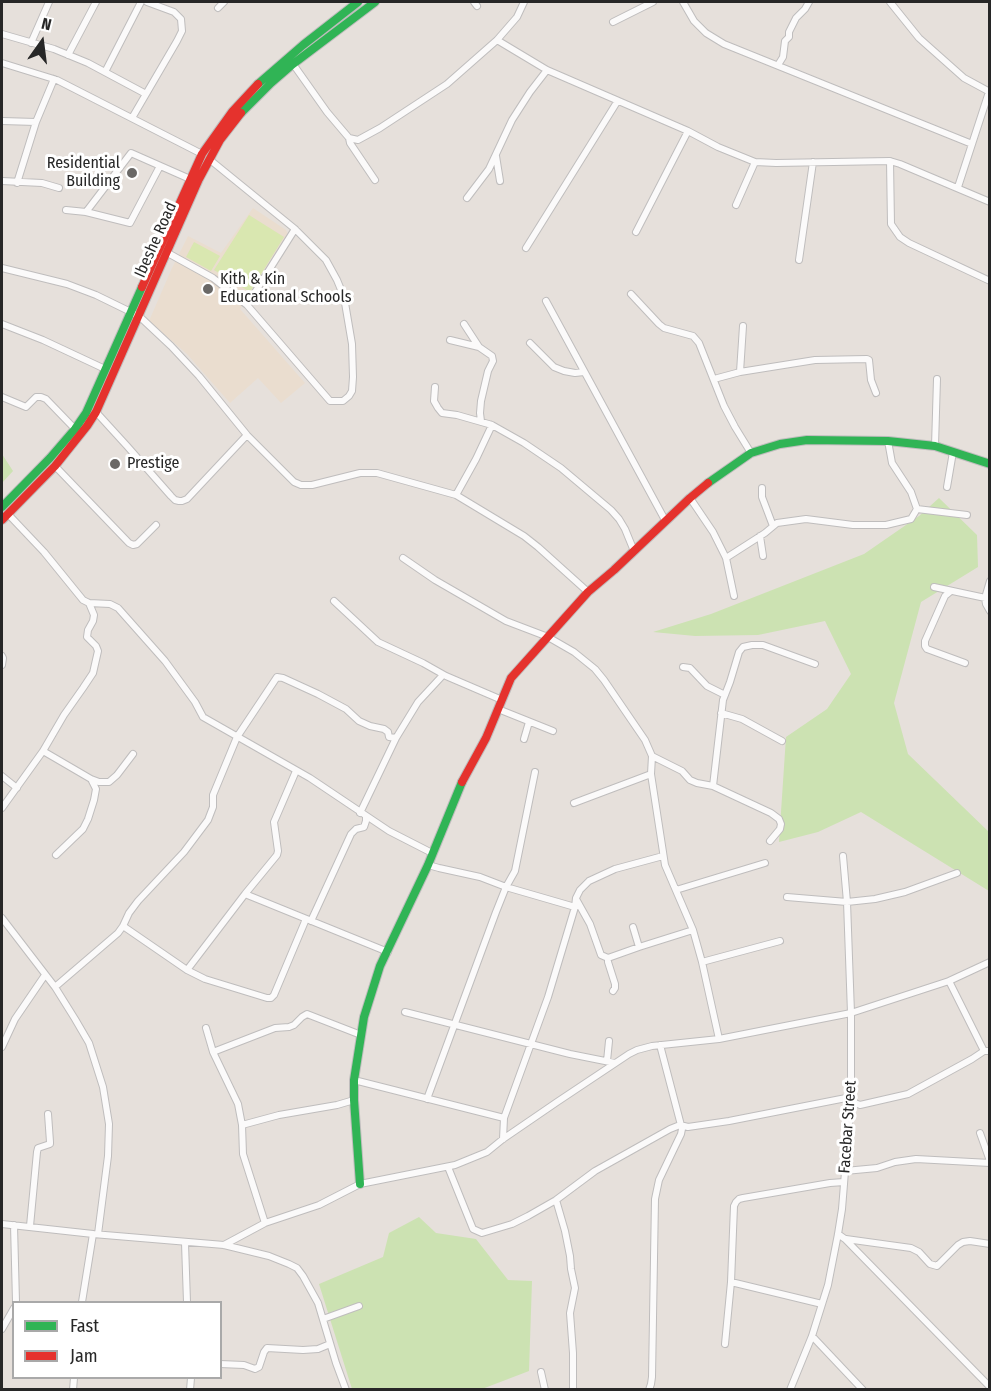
<!DOCTYPE html>
<style>
body{margin:0}
#map{position:relative;width:991px;height:1391px;overflow:hidden;background:#e6e0db;font-family:"Fira Sans Condensed",sans-serif}
canvas{display:block}
.frame{position:absolute;inset:0;border:3px solid #272727;pointer-events:none}
.legend{position:absolute;left:12px;top:1301px;width:210px;height:78px;box-sizing:border-box;background:#fff;border:2px solid #a9a9a9;margin:0;padding:8px 10px;list-style:none;font-size:18px;color:#272727}
.legend li{display:flex;align-items:center;gap:12px;height:30px}
.legend b{width:30px;border:2px solid #a9a9a9}
.north{position:absolute;left:12px;top:12px;width:60px;height:60px;-webkit-text-stroke:4px #fff;paint-order:stroke;rotate:14deg;font-size:16px;font-weight:700;line-height:24px;text-align:center;color:#272727}
.north::after{content:'';display:block;margin:auto;width:21px;height:27px;background:#272727;clip-path:polygon(50% 0,100% 100%,50% 72%,0 100%)}
</style>
<div id="map">
<canvas width="991" height="1391"></canvas>
<div class="frame"></div>
<ul class="legend">
<li><b style="height:8px;background:#30b455"></b>Fast</li>
<li><b style="height:8px;background:#e5322d"></b>Jam</li>
</ul>
<div class="north">N</div>
</div>
<script>
const g = document.querySelector('canvas').getContext('2d');
g.lineJoin = 'round';
function paint(path, color) { g.fillStyle = color; g.fill(path, 'evenodd'); }
const poly = rows => new Path2D(rows.map(r => 'M' + r).join(''));
function strokePath(path, color, width, dash) { g.strokeStyle = color; g.lineWidth = width; g.lineCap = dash ? 'butt' : 'round'; g.setLineDash(dash || []); g.stroke(path); }
function label(font, color, halo, rows, align = 'center') {
  g.font = font + ' "Fira Sans Condensed",sans-serif'; g.lineWidth = 6; g.setLineDash([]); g.textBaseline = 'middle'; g.strokeStyle = halo; g.fillStyle = color; for (const [text, x, y, turn = 0] of rows) {
    g.save(); g.translate(x, y); g.rotate((+turn || 0) * Math.PI / 180); g.textAlign = isNaN(turn) ? turn : align; if (halo) g.strokeText(text, 0, 0); g.fillText(text, 0, 0); g.restore();
  }
}
paint(poly([
 [253,208,286,230,288,234,240,309,305,383,281,403,258,378,230,403,187,354,149,321,172,268,188,236,221,253]
]), '#eaddcf');
paint(poly([
 [2,454,13,471,2,483],
 [939,498,977,535,978,567,921,602,894,703,908,754,989,832,989,891,861,812,818,832,779,842,786,737,827,709,851,674,825,621,758,635,695,636,653,632,711,614,864,554,919,516],
 [419,1217,436,1233,476,1239,508,1280,532,1281,529,1371,482,1389,352,1389,319,1284,383,1257,389,1233]
]), '#cce2b2');
paint(poly([
 [249,215,284,237,250,292,214,270],
 [194,242,220,256,211,271,186,257]
]), '#d9e7b0');
const street = poly([
 [474,2,477,6],
 [683,2,694,21,706,33,724,44,972,144],
 [890,2,919,38,964,78,990,92],
 [218,8,224,2],
 [613,22,653,2],
 [2,34,54,49,88,63,146,94],
 [497,40,547,70,688,131,718,147,755,162,776,163,890,161,900,164,990,202],
 [31,43,49,2],
 [68,55,96,2],
 [2,63,57,80,202,154],
 [293,64,327,112,349,138,350,143,375,180],
 [778,65,783,57,785,41,789,37,789,32,796,18,805,9,809,2],
 [105,72,141,2],
 [132,118,177,41,182,31,181,19,174,12,147,2],
 [2,121,36,122],
 [349,138,358,140,380,128,447,84,497,40,517,17,524,2],
 [496,156,500,181],
 [890,161,891,224,900,237,909,243,990,281],
 [2,181,42,183,59,188],
 [17,183,36,122,54,79],
 [958,187,989,92],
 [467,198,489,169,512,120,530,92,547,70],
 [736,205,755,162],
 [66,210,86,212,130,223,160,166],
 [86,212,131,153,190,179],
 [636,232,688,131],
 [526,248,617,102],
 [166,252,213,278,247,305,330,401,343,401,349,396,352,391,353,377,352,344,344,297,337,280,326,260,295,229,209,159],
 [799,260,813,162],
 [2,268,67,284,96,295,139,316,171,346,199,376,247,435,294,482,301,485,312,485,360,473,377,473,456,495,524,536,538,547,588,592],
 [631,294,659,324,664,328,693,336,699,343,724,406,735,427,751,453],
 [546,301,665,520],
 [247,305,295,229],
 [2,324,43,340,105,369],
 [464,324,479,347],
 [450,340,479,347,492,356,493,361,488,371,481,401,480,413,481,421],
 [530,343,554,367,564,371,575,373,584,372],
 [740,372,743,326],
 [714,379,740,372,815,360,867,359,869,360,871,380,876,393],
 [435,387,434,401,438,408,442,413,457,415,492,425,524,443,561,468,611,510,619,519,625,529,634,551],
 [2,397,26,407,36,397,41,397,46,399,75,429],
 [96,412,127,446,171,496,175,500,179,501,182,501,187,499,247,435],
 [935,446,937,379],
 [55,466,129,543,133,545,137,544,156,525],
 [947,487,953,452],
 [762,488,762,497,773,526],
 [456,495,476,459,492,425],
 [690,498,713,532,726,558,734,596],
 [917,509,967,515],
 [8,514,44,552,83,600,89,603,110,604,118,608,165,661,195,702,203,717,310,778,389,831,432,853],
 [760,536,763,556],
 [403,558,435,580,506,621,548,637,574,652,595,669,604,680,632,721,645,740,652,756,651,774,665,865,693,930,702,962,719,1039],
 [726,558,765,533,777,523,806,519,853,525,886,525,911,519,917,509,911,492,892,463,888,441],
 [990,581,985,598,986,604,990,611],
 [934,587,990,599],
 [951,591,945,596,925,641,925,646,927,649,965,663],
 [334,601,378,642,423,663,446,676,502,700],
 [2,656,3,658,2,665],
 [683,667,690,668,707,686,725,695],
 [498,709,553,731],
 [721,713,742,719,782,741],
 [396,738,418,702,443,675],
 [524,739,529,722],
 [43,751,91,779,96,789,94,800,88,819,83,829,56,855],
 [652,756,682,771,690,780,697,783,713,786,771,813,779,819,781,824,780,829,770,841],
 [2,776,17,788],
 [91,779,99,782,109,782,117,775,133,754],
 [713,786,723,700,730,682,739,652,743,647,752,645,763,645,815,664],
 [574,803,651,774],
 [2,808,43,751,64,715,83,688,93,673,98,651,96,646,87,637,88,630,93,621,94,615,89,603],
 [428,865,439,868,480,877,506,887,575,907],
 [676,890,765,863],
 [245,894,388,952],
 [787,897,847,902,875,899,905,892,957,873],
 [576,899,590,924,601,955,608,958,608,962,615,984,615,988,613,991],
 [2,918,55,987,75,1019,89,1043,103,1087,109,1124,108,1156,98,1234],
 [311,921,351,834,356,829,364,827,366,821,366,816],
 [123,926,187,970,205,979,267,998,271,998,274,995,306,919],
 [633,927,639,947],
 [608,958,639,947,693,930],
 [702,962,780,941],
 [187,970,245,894,277,855,278,851,274,822,296,771],
 [949,981,984,1051],
 [55,987,118,933,123,926,129,913,138,901,184,852,208,820,213,807,213,795,237,737,277,677,283,678,318,694,346,709,359,721,370,726,384,729,388,732,389,737,396,738,360,813],
 [405,1012,570,1054,615,1063],
 [206,1028,213,1052,238,1104,242,1125,243,1154,265,1223],
 [2,1047,15,1019,45,975],
 [213,1052,275,1028,289,1027,294,1025,302,1017,307,1014,361,1035],
 [607,1061,609,1041],
 [354,1080,504,1118],
 [851,1097,855,1103,860,1105,908,1094,972,1059,984,1051,990,1051],
 [427,1099,496,912,506,887,515,871,535,772],
 [242,1125,279,1115,337,1105,354,1100],
 [980,1133,990,1161],
 [503,1139,504,1118,548,997,575,907,576,898,580,890,589,881,615,869,663,856],
 [448,1167,473,1229,482,1233,512,1224,528,1216,556,1200,595,1171,670,1129,680,1125,688,1127,729,1121,851,1097],
 [845,1171,877,1168,895,1162,916,1159,990,1163],
 [556,1200,565,1231,570,1256,571,1269,575,1288,570,1313,573,1353,573,1390],
 [2,1224,93,1234,224,1245,269,1256,289,1264,297,1268,303,1276,318,1303,336,1363,346,1390],
 [14,1225,16,1302],
 [30,1226,37,1152,38,1148,50,1144,50,1142,48,1114],
 [838,1234,845,1239,990,1387],
 [846,1239,911,1248,919,1252,930,1264,937,1266,958,1245,963,1242,970,1241,990,1244],
 [185,1243,187,1302],
 [224,1245,265,1223,319,1205,360,1184,455,1165,487,1152,503,1139,557,1102,629,1054,637,1050,652,1046,719,1039,851,1013,949,981,990,962],
 [731,1282,822,1304],
 [82,1302,93,1234],
 [323,1319,359,1306],
 [2,1329,14,1308],
 [812,1336,863,1390],
 [725,1344,731,1282,734,1206,736,1202,739,1199,743,1198,830,1183,844,1182],
 [220,1364,244,1365,255,1369,259,1367,264,1352,267,1348,303,1350,318,1349,330,1344],
 [541,1372,545,1390],
 [73,1390,74,1378],
 [190,1390,191,1378],
 [649,1390,651,1384,652,1377,655,1199,659,1180,681,1134,682,1129,660,1045],
 [790,1390,812,1336,828,1285,838,1234,842,1209,851,1097,851,1013,847,902,843,856]
]);
const fast = poly([
 [258,84,303,45,358,2],
 [241,113,271,83,293,64,375,2],
 [708,483,751,453,780,444,807,440,888,441,935,446,990,464],
 [2,507,50,458,75,429,86,413,142,287],
 [360,1184,354,1100,354,1080,364,1017,380,966,428,865,462,782]
]);
const jam = poly([
 [142,287,202,154,232,112,258,84],
 [2,520,55,466,87,426,96,412,199,179,220,140,241,113],
 [462,782,486,738,511,678,588,592,614,570,690,498,708,483]
]);
strokePath(street, '#bfbdbd', 8);
strokePath(fast, '#bfbdbd', 10);
strokePath(jam, '#bfbdbd', 10);
strokePath(street, '#fbfafa', 6);
strokePath(fast, '#30b455', 8);
strokePath(jam, '#e5322d', 8);
for (const [x, y, r, color] of [
 [132,173,6,"#6a6866"],
 [208,289,6,"#6a6866"],
 [115,464,6,"#6a6866"]
]) { const dot = new Path2D(); dot.arc(x, y, r, 0, 2 * Math.PI); g.fillStyle = color; g.fill(dot); strokePath(dot, '#fff', 2); }
label('16px', '#272727', '#fff', [
 ["Residential",120,164,"right"],
 ["Building",120,182,"right"],
 ["Kith & Kin",220,280],
 ["Educational Schools",220,298],
 ["Prestige",127,464]
], 'left');
label('16px', '#272727', '#fff', [
 ["Ibeshe Road",156,240,-66],
 ["Facebar Street",848,1127,-86]
]);
</script>
